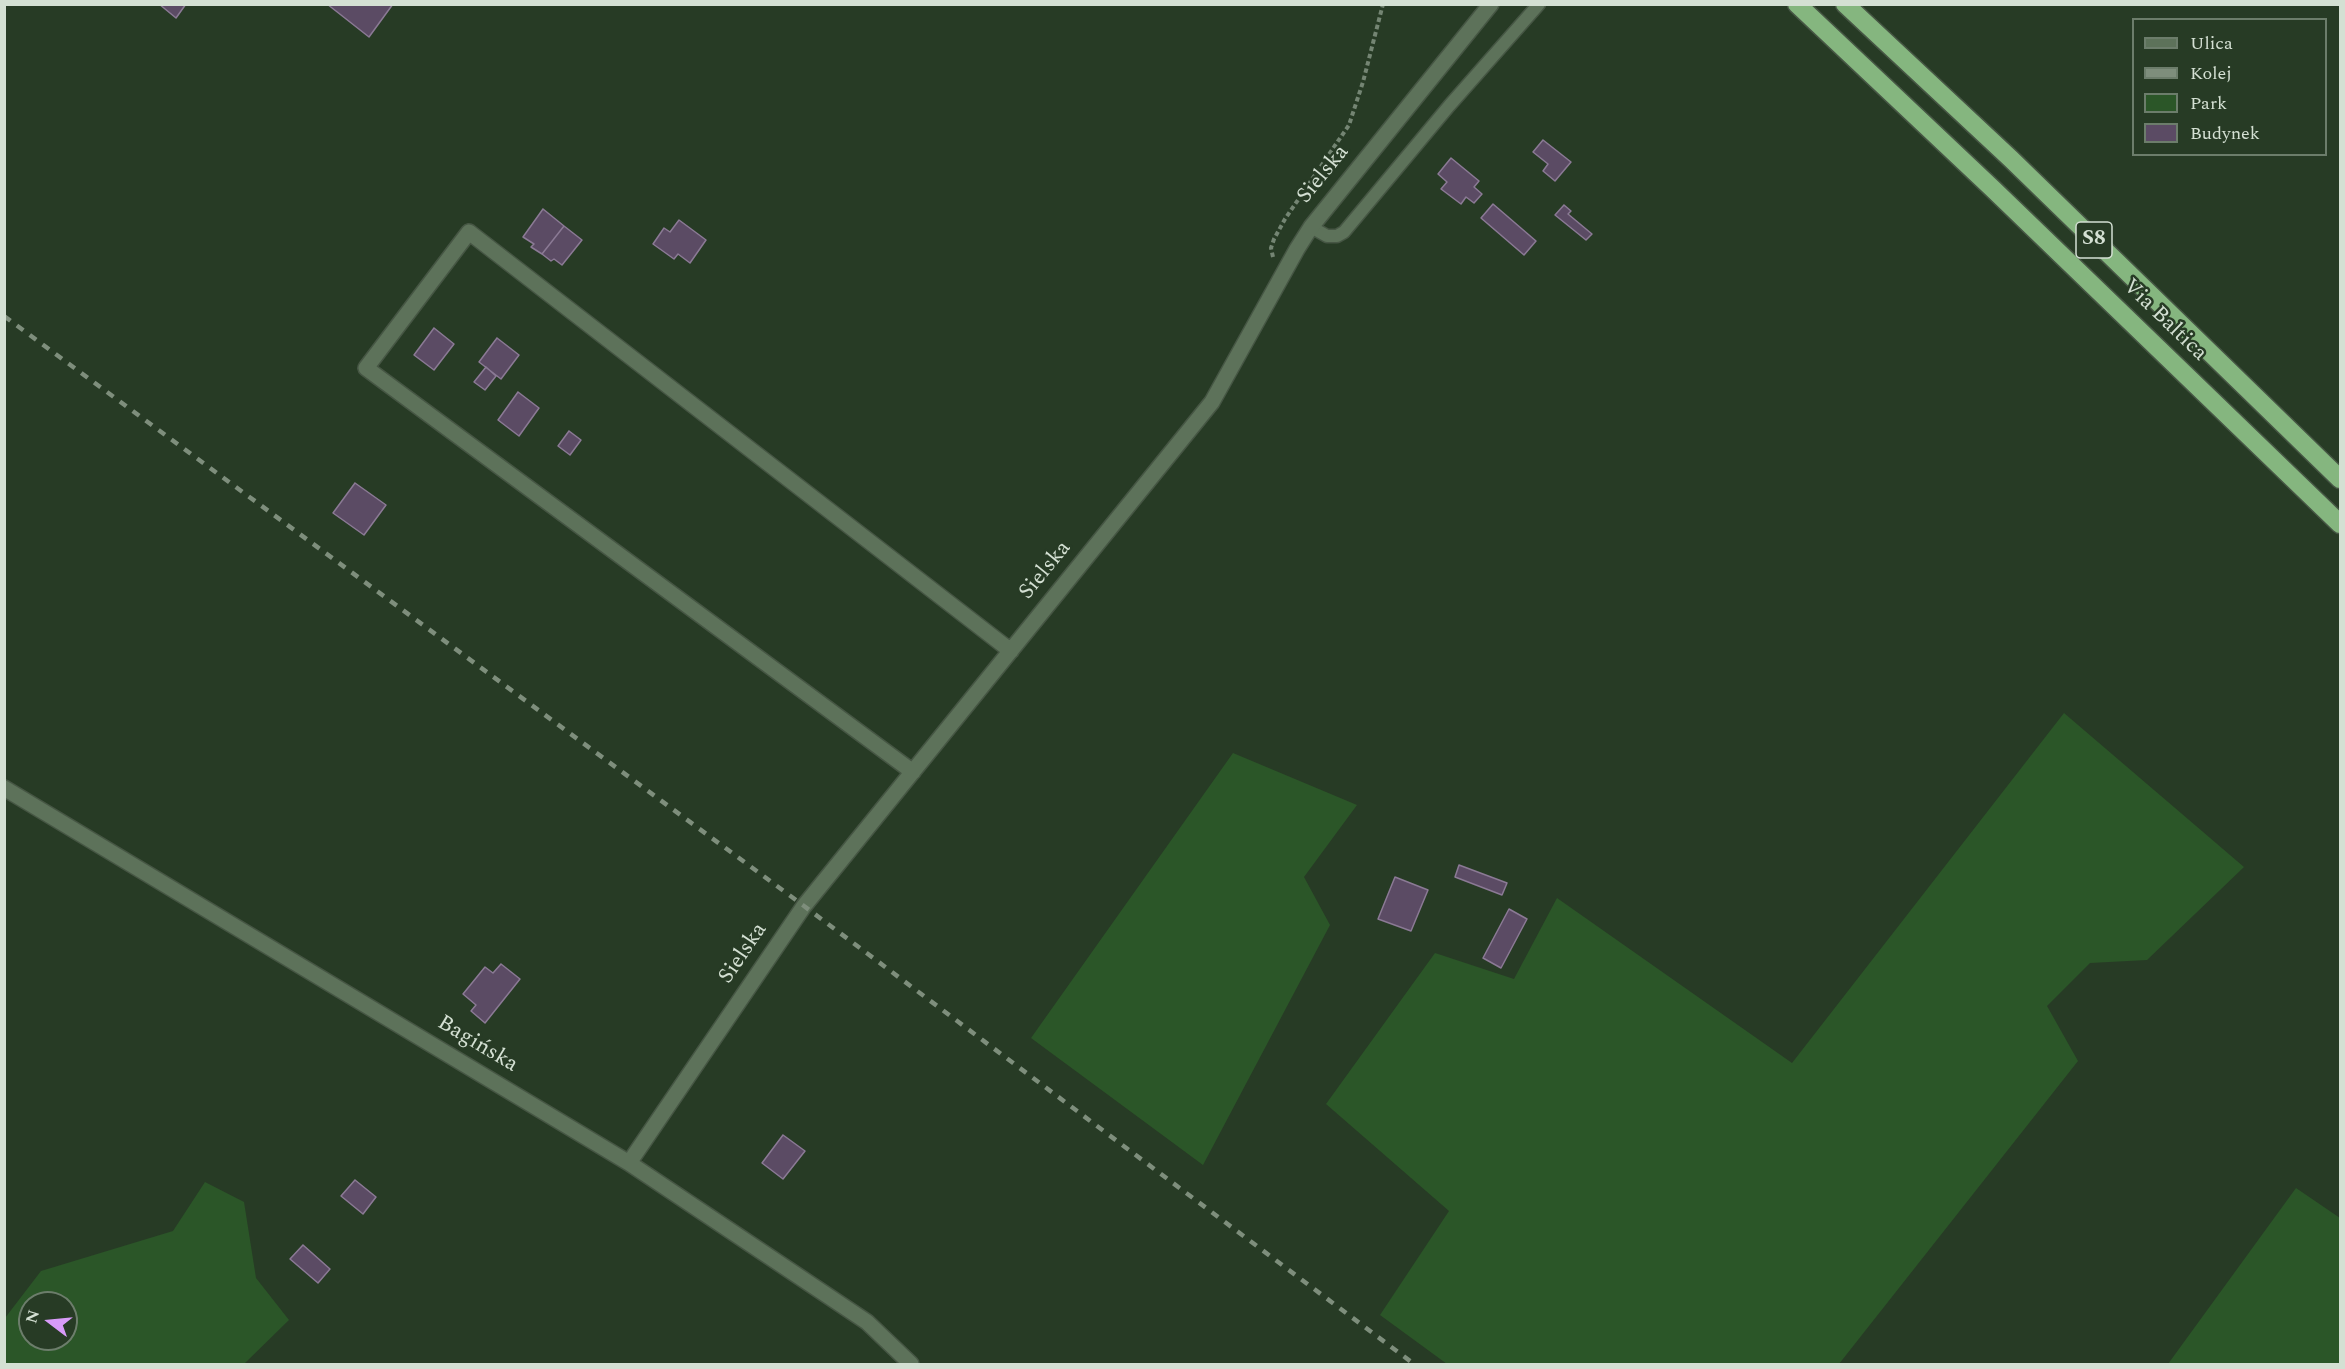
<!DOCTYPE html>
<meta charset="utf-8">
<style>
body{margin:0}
#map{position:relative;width:2345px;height:1369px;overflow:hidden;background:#273b25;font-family:Spectral,serif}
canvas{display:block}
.frame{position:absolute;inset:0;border:6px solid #d4e0d3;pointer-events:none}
.legend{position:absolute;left:2132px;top:18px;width:195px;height:138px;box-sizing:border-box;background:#273b25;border:2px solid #6c7d6b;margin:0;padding:8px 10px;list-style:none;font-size:18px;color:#d4e0d3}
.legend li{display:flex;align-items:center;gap:12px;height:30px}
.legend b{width:30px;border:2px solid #6c7d6b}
.north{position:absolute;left:18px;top:1291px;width:60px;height:60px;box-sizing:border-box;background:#273b25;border:2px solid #6c7d6b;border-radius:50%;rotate:286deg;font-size:16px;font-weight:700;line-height:24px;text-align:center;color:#d4e0d3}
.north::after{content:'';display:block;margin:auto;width:21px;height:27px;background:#d89bf8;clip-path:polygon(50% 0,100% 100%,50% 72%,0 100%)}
</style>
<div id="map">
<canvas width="2345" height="1369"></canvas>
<div class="frame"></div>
<ul class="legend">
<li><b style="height:8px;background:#5d725a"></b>Ulica</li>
<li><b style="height:8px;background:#7e8e7c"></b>Kolej</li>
<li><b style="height:16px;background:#2b5628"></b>Park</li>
<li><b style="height:16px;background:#5b4b64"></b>Budynek</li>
</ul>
<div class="north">N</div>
</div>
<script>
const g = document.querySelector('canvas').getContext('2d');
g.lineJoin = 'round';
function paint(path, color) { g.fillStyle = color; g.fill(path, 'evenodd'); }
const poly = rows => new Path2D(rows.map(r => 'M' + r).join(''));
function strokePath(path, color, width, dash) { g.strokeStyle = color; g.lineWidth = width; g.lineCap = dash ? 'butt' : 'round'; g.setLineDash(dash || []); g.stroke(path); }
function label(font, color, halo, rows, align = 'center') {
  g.font = font + ' Spectral,serif'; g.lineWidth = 5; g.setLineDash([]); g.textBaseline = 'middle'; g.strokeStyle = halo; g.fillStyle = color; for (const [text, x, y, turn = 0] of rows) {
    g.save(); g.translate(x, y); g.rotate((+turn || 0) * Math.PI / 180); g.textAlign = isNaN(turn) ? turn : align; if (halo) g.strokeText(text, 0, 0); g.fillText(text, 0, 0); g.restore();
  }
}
paint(poly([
 [2064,713,2244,867,2147,960,2090,963,2047,1006,2078,1061,1839,1364,1447,1364,1380,1315,1449,1211,1326,1104,1435,953,1514,979,1557,898,1792,1063],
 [1233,753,1357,805,1304,877,1330,925,1203,1165,1031,1038],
 [205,1182,244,1202,256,1278,289,1320,244,1364,5,1364,5,1318,41,1271,173,1231],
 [30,1303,66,1303,66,1339,30,1339],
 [2296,1188,2340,1218,2340,1364,2168,1364]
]), '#2b5628');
const building = poly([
 [159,4,186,4,176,18,159,4],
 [327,4,393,4,369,37,327,4],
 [1543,140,1571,162,1555,181,1543,171,1548,164,1533,152,1543,140],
 [1451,158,1479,181,1474,187,1482,194,1474,203,1466,197,1461,204,1441,189,1447,182,1438,174,1451,158],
 [1493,204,1536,241,1524,255,1481,218,1493,204],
 [1564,205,1571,211,1568,214,1592,234,1586,240,1555,215,1564,205],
 [543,209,564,226,542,254,531,247,534,244,523,237,543,209],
 [679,220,706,240,690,263,678,254,674,259,653,244,664,228,670,232,679,220],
 [564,226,582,240,562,265,554,259,551,261,542,254,564,226],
 [434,328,454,344,434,370,414,355,434,328],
 [497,338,519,355,501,379,479,362,497,338],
 [486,367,496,376,485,390,474,382,486,367],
 [518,392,539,408,519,436,498,420,518,392],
 [569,431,581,440,570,455,558,446,569,431],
 [355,483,386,505,364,535,333,513,355,483],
 [1459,865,1507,883,1502,895,1455,877,1459,865],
 [1395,877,1428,890,1411,931,1378,919,1395,877],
 [1509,909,1527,919,1501,968,1483,958,1509,909],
 [501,964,520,979,485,1023,471,1011,476,1005,463,994,485,967,493,973,501,964],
 [783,1135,805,1151,783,1179,762,1163,783,1135],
 [355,1180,376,1197,363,1214,341,1196,355,1180],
 [303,1245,330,1269,318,1283,290,1259,303,1245]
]);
paint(building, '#5b4b64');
strokePath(building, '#8b7a95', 1.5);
const lane = poly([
 [1311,227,1327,236,1337,236,1344,232,1449,106,1539,4]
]);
const street = poly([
 [913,772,366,368,469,232,1011,651],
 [4,788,629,1163,867,1322,911,1364],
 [629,1163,804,906,1212,402,1297,249,1311,227,1491,4]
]);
const highway = poly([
 [1797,4,1993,189,2340,524],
 [1845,4,2011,159,2340,479]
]);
strokePath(lane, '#465644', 15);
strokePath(street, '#465644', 18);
strokePath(highway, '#465644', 21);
strokePath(poly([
 [1273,257,1271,248,1274,239,1285,219,1349,125,1363,82,1383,4]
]), '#748573', 4, [4.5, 3]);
strokePath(lane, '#5d725a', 12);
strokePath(street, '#5d725a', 15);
strokePath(highway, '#85b67f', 18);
strokePath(poly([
 [4,316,804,906,1414,1364]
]), '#7e8e7c', 4.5, [8, 8]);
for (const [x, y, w] of [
 [2094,240,36]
]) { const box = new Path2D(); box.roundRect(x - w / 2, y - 18, w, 36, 4.5); g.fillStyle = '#273b25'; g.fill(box); strokePath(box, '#d4e0d3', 1.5); }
label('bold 21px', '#d4e0d3', null, [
 ["S8",2094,240]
]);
label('22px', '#d4e0d3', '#273b25', [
 ["Sielska",1324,175,-51],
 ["Via Baltica",2164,321,44],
 ["Sielska",1046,571,-51],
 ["Sielska",744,954,-56],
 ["Bagińska",477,1045,31]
]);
</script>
